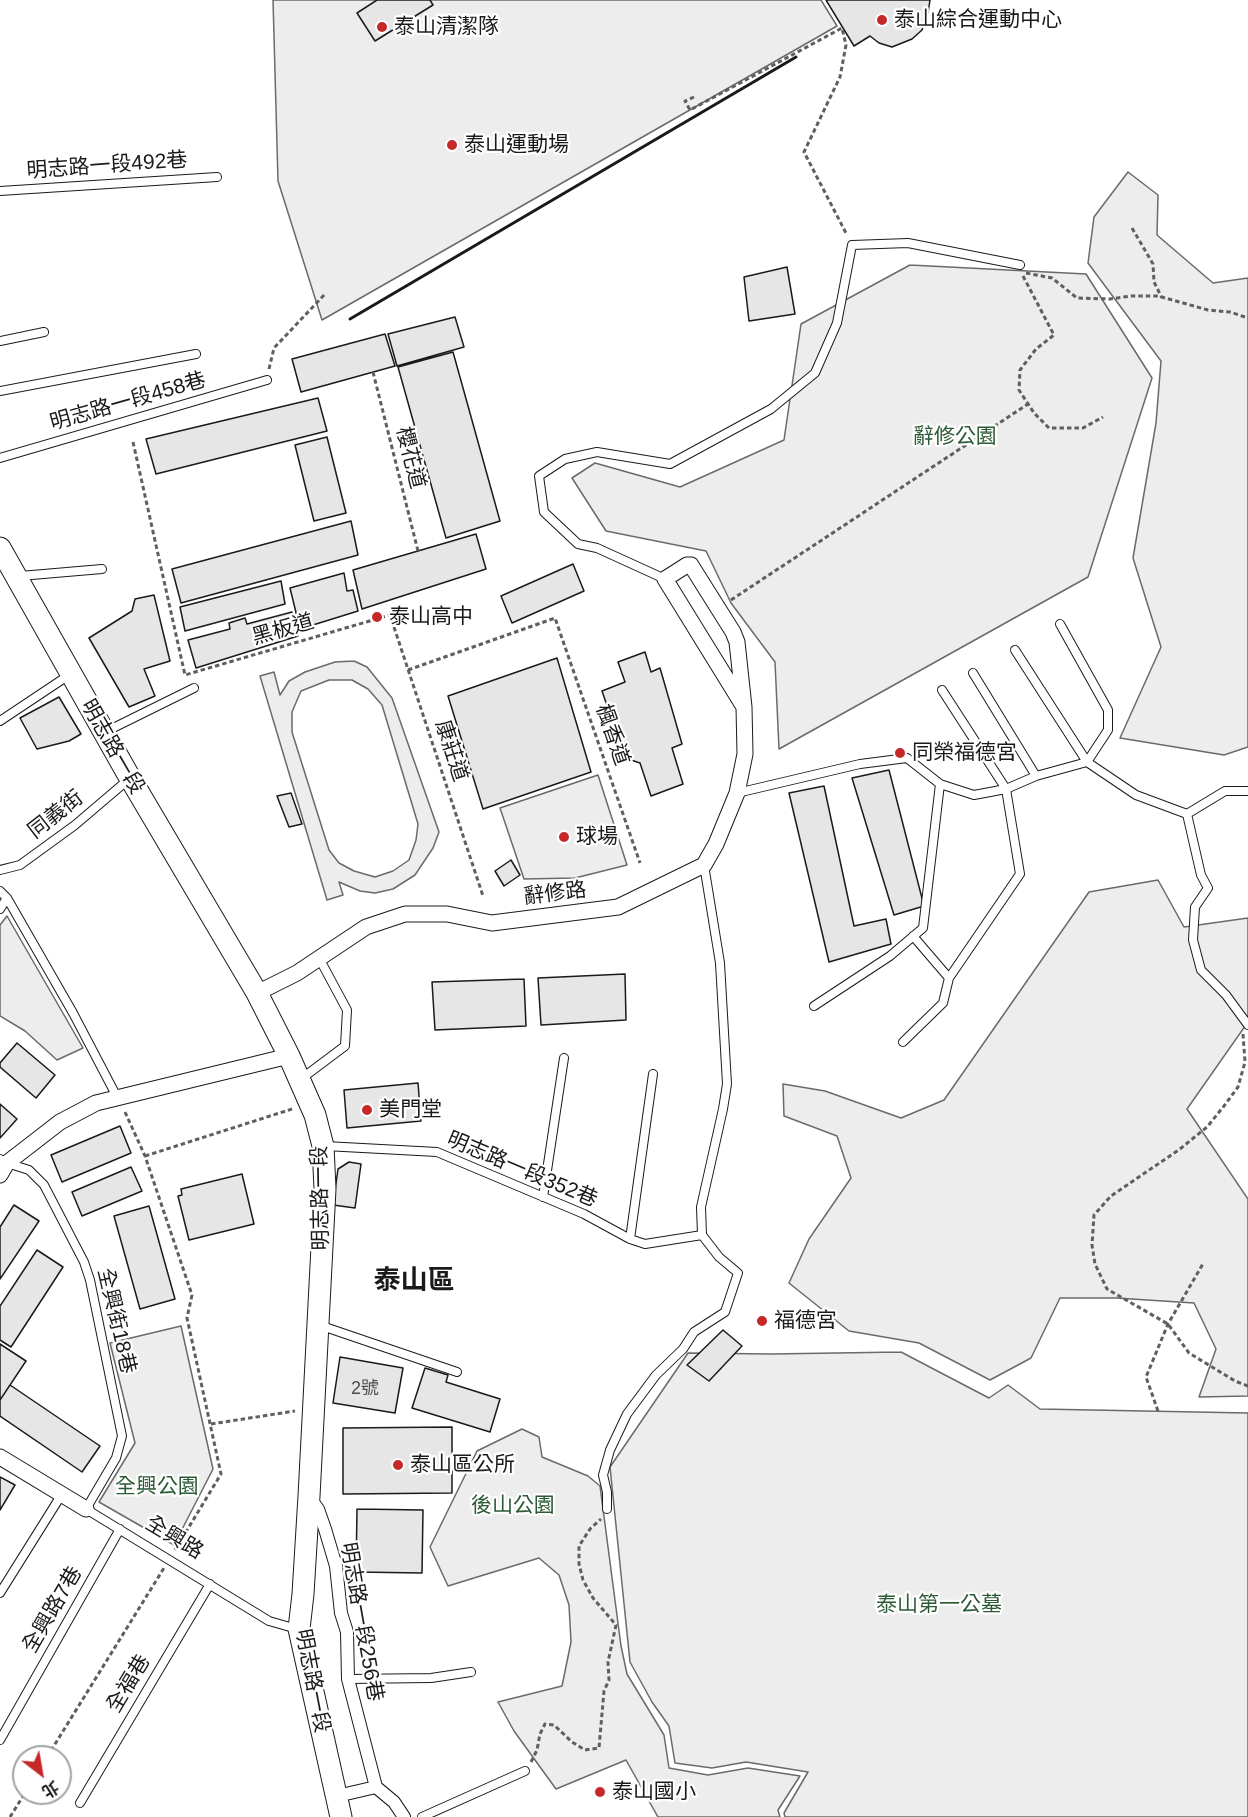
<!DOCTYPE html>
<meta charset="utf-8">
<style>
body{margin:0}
#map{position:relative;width:1248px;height:1817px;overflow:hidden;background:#fff;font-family:Helvetica,"Noto Sans TC",sans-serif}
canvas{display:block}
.north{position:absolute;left:12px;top:1745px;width:60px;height:60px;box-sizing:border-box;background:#fff;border:2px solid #a3a3a3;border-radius:50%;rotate:149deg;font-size:16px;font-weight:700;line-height:24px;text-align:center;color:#1a1a1a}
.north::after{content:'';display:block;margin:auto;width:21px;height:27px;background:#c62828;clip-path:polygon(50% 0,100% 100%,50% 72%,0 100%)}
</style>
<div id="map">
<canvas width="1248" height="1817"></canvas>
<div class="north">北</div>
</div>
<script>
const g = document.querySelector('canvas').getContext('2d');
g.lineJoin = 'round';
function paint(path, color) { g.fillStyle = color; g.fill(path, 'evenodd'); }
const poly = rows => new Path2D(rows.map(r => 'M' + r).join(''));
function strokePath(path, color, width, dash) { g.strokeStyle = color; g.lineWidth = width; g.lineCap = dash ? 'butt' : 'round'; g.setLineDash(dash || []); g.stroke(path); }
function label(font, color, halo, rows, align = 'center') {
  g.font = font + ' Helvetica,"Noto Sans TC",sans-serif'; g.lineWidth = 4.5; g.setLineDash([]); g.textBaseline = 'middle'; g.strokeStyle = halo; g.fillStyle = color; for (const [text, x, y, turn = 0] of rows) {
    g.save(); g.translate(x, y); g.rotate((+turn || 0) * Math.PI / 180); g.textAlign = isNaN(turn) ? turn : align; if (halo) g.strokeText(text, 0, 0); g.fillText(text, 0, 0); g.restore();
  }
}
const built = poly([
 [273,0,821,0,837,26,322,320,278,181,273,0],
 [1128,172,1158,195,1157,235,1213,283,1248,278,1248,747,1224,755,1120,738,1161,647,1133,558,1156,423,1161,361,1088,263,1094,217,1128,172],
 [910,265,1086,274,1152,378,1088,577,779,749,775,662,731,603,706,551,606,531,572,478,595,463,680,487,784,440,801,324,910,265],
 [354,661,367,667,392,698,439,832,433,848,415,875,393,889,375,893,360,891,339,882,343,895,327,900,260,676,274,672,280,695,289,681,305,672,335,662,354,661],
 [329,680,352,680,368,689,382,705,418,824,416,840,409,860,393,871,375,877,354,871,339,863,329,850,292,732,292,712,301,691,329,680],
 [598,775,627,865,575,878,524,879,500,808,598,775],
 [1158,880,1184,927,1248,918,1248,1022,1187,1109,1248,1199,1248,1396,1199,1397,1216,1349,1194,1303,1116,1298,1060,1298,1031,1358,990,1380,919,1343,849,1331,789,1283,809,1239,851,1178,837,1136,784,1116,783,1084,825,1091,901,1118,944,1100,1089,892,1158,880],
 [7,916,83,1048,57,1060,25,1031,0,1016,0,925,7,916],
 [181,1326,213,1469,174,1545,99,1502,135,1443,110,1343,181,1326],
 [901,1352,989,1398,1008,1385,1040,1409,1248,1413,1248,1817,785,1817,784,1813,808,1772,746,1762,712,1768,675,1763,669,1726,652,1702,630,1662,610,1467,688,1353,771,1354,901,1352],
 [522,1429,539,1437,542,1457,588,1476,600,1486,621,1646,627,1674,664,1735,669,1768,708,1775,748,1768,800,1776,778,1810,780,1817,658,1817,626,1760,556,1789,514,1731,498,1702,562,1686,571,1642,569,1605,559,1575,539,1558,448,1586,430,1547,477,1451,522,1429]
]);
paint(built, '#ededed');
strokePath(built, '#6a6a6a', 1.5);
const building = poly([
 [377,0,430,0,433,5,375,41,357,13,377,0],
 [826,0,930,0,928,13,922,30,912,39,892,47,879,43,870,36,854,46,826,0],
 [787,267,795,314,749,321,744,277,787,267],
 [455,317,464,347,397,366,388,334,455,317],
 [385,334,395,366,301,392,292,359,385,334],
 [453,352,500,521,446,538,398,367,453,352],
 [318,398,327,431,156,474,146,439,318,398],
 [327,437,346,513,314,521,295,445,327,437],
 [351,521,358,555,181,603,172,569,351,521],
 [476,534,486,569,362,609,353,570,476,534],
 [573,564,584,591,512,623,501,596,573,564],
 [344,573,347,591,353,590,358,611,300,629,290,588,344,573],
 [281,581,285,604,185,631,180,607,281,581],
 [154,595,170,661,144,669,155,696,129,707,89,638,132,611,135,599,154,595],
 [292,612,298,636,196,668,188,640,230,629,229,623,245,618,247,624,292,612],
 [645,652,651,672,660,668,682,744,672,748,683,784,651,796,640,763,625,758,602,691,625,682,618,662,645,652],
 [557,658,591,772,483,809,448,696,557,658],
 [59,697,81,734,69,741,37,749,20,718,59,697],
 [889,770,924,906,894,915,852,778,889,770],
 [824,786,854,926,886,919,891,944,829,962,789,793,824,786],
 [291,793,302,824,289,827,277,796,291,793],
 [511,860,520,875,504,886,495,871,511,860],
 [625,974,626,1020,541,1025,538,978,625,974],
 [524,979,526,1026,435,1030,432,982,524,979],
 [17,1043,55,1075,36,1098,0,1067,0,1063,17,1043],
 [418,1083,421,1121,347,1128,344,1090,418,1083],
 [0,1104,17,1119,0,1138,0,1104],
 [120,1126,131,1153,62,1182,51,1155,120,1126],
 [349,1162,361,1164,355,1208,333,1205,338,1169,349,1162],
 [131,1167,142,1191,82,1216,72,1192,131,1167],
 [242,1174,254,1224,189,1240,178,1196,182,1195,181,1189,242,1174],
 [14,1205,39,1221,0,1279,0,1227,14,1205],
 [149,1206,175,1299,140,1309,114,1216,149,1206],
 [37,1250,63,1267,11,1347,0,1340,0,1306,37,1250],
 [723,1330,742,1346,709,1381,687,1365,723,1330],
 [0,1344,26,1361,0,1400,0,1344],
 [340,1357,403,1368,395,1413,333,1403,340,1357],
 [425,1368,448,1375,446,1382,500,1399,490,1432,412,1408,425,1368],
 [10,1385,100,1446,82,1472,0,1416,0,1400,10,1385],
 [452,1427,452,1493,343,1494,343,1428,452,1427],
 [0,1477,15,1485,0,1510,0,1477],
 [357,1509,423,1510,422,1573,356,1572,357,1509]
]);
paint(building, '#e6e6e6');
strokePath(building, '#1a1a1a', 1.5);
const service = poly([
 [0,191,217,177],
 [0,341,44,332],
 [0,391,196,354],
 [0,458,267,380],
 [20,576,102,569],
 [665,579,597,548,578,544,544,512,539,476,565,459,597,452,670,464,771,409,815,373,837,323,852,245,908,243,1020,265],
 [1015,650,1087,762,1108,730,1108,710,1060,624],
 [973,673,1036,776],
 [942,690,1006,789,1020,874,949,978],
 [0,721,69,675],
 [105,732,194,688],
 [737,793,860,764,907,758,940,784,974,795,1006,789,1036,776,1087,762,1136,795,1187,814,1225,791,1248,791],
 [1187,814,1201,875,1208,888,1195,907,1193,940,1201,970,1226,995,1248,1025],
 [0,870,20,865,75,825,129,779],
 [0,891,7,898,0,909],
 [7,898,73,1013,117,1097],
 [814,1006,890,956,923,928,940,784],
 [903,1042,943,1003,949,978,913,936],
 [301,1079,345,1046,347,1010,319,958],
 [325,1146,437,1152,584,1214,630,1239,645,1244,702,1235],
 [0,1159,7,1163,29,1170,44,1185,84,1262,90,1280,122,1436,116,1458,86,1509,269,1621,297,1629],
 [543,1197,564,1058],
 [630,1239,653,1074],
 [319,1325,457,1372],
 [607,1509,607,1492,603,1475,610,1450,627,1414,656,1375,683,1349,694,1332,725,1312,738,1273,719,1257,702,1235,701,1207,723,1109,727,1084,720,963,704,865],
 [0,1593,62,1494],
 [348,1679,431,1678,471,1672],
 [0,1740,120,1529],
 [80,1803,210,1584],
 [422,1817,525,1771]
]);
const pedestrian = poly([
 [311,1500,318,1509,325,1529,336,1566,341,1613,347,1632,348,1679,376,1787,394,1802,404,1817],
 [337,1796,376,1787]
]);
const minor = poly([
 [257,993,297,973,366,927,405,914,447,914,492,923,618,907,704,865,716,844,737,793,745,754,744,707,737,642,733,632,694,570,691,565,687,565,665,579,744,707],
 [0,1175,7,1163,60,1122,96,1103,289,1056],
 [0,1457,86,1509]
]);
const secondary = poly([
 [0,548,130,778,257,993,289,1056,315,1115,323,1146,325,1189,309,1496,303,1594,299,1629,341,1817]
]);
strokePath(service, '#1a1a1a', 10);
strokePath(pedestrian, '#1a1a1a', 14);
strokePath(minor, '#1a1a1a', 17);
strokePath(secondary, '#1a1a1a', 23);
strokePath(poly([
 [694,97,685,101,690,110,842,28,846,45,840,77,804,152,847,235],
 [1132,228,1153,264,1154,282,1162,298],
 [1026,273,1052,278,1077,298,1110,299,1131,296,1158,296,1208,310,1230,312,1248,318],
 [1023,276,1054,335,1036,349,1020,370,1019,390,1034,413,1049,428,1083,428,1103,417],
 [269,369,274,348,326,293],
 [373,372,418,551],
 [133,442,185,675,390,615,483,896],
 [731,600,1028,404],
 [408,670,555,618,640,863],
 [1243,1034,1245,1062,1238,1087,1224,1106,1207,1127,1180,1149,1111,1196,1094,1215,1092,1245,1095,1264,1107,1289,1168,1324,1189,1353,1235,1381,1248,1386],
 [125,1112,145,1156,192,1295,187,1318,221,1474,175,1550],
 [145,1156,292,1109],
 [1158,1411,1146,1377,1168,1324,1204,1262],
 [211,1424,295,1411],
 [47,1757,164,1568],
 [531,1762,537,1750,540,1734,545,1724,554,1725,572,1742,585,1750,599,1748,604,1691,609,1680,608,1662,616,1625,593,1598,583,1580,579,1564,579,1546,590,1529,601,1519],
 [10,1817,25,1793]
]), '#5f5f5f', 3, [4.5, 3]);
strokePath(service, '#fff', 8);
strokePath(pedestrian, '#fff', 12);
strokePath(minor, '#fff', 15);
strokePath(secondary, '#fff', 21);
strokePath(poly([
 [350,319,796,57]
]), '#1a1a1a', 3);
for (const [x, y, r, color] of [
 [882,20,6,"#c62828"],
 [382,27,6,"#c62828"],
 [452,145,6,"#c62828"],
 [377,617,6,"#c62828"],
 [900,753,6,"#c62828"],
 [564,837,6,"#c62828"],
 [367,1110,6,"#c62828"],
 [762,1321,6,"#c62828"],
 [398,1465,6,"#c62828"],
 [600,1792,6,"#c62828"]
]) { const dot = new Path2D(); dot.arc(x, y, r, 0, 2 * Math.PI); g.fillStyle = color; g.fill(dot); strokePath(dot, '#fff', 2); }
label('18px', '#4d4d4d', null, [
 ["2號",365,1389]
]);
label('21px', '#1a1a1a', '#fff', [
 ["泰山綜合運動中心",894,20],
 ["泰山清潔隊",394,27],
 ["泰山運動場",464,145],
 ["泰山高中",389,617],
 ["同榮福德宮",912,753],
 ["球場",576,837],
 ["美門堂",379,1110],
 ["福德宮",774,1321],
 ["泰山區公所",410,1465],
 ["泰山國小",612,1792]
], 'left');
label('21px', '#1a1a1a', '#fff', [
 ["明志路一段492巷",107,166,-4],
 ["明志路一段458巷",128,402,-16],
 ["櫻花道",410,458,76],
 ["黑板道",283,630,-16],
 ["楓香道",612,735,71],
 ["明志路一段",112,747,60],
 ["康莊道",451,751,72],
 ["同義街",56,815,-38],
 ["辭修路",555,894,-7],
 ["明志路一段352巷",522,1170,23],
 ["明志路一段",321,1198,-91],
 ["全興街18巷",116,1321,77],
 ["全興路",174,1538,31],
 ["全興路7巷",53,1610,-60],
 ["明志路一段256巷",361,1622,80],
 ["明志路一段",312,1681,79],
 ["全福巷",129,1684,-59]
]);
label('21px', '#2b5a34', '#fff', [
 ["辭修公園",955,437],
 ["全興公園",157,1487],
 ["後山公園",513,1506],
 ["泰山第一公墓",939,1605]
]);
label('bold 27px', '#1a1a1a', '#fff', [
 ["泰山區",414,1282]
]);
</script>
